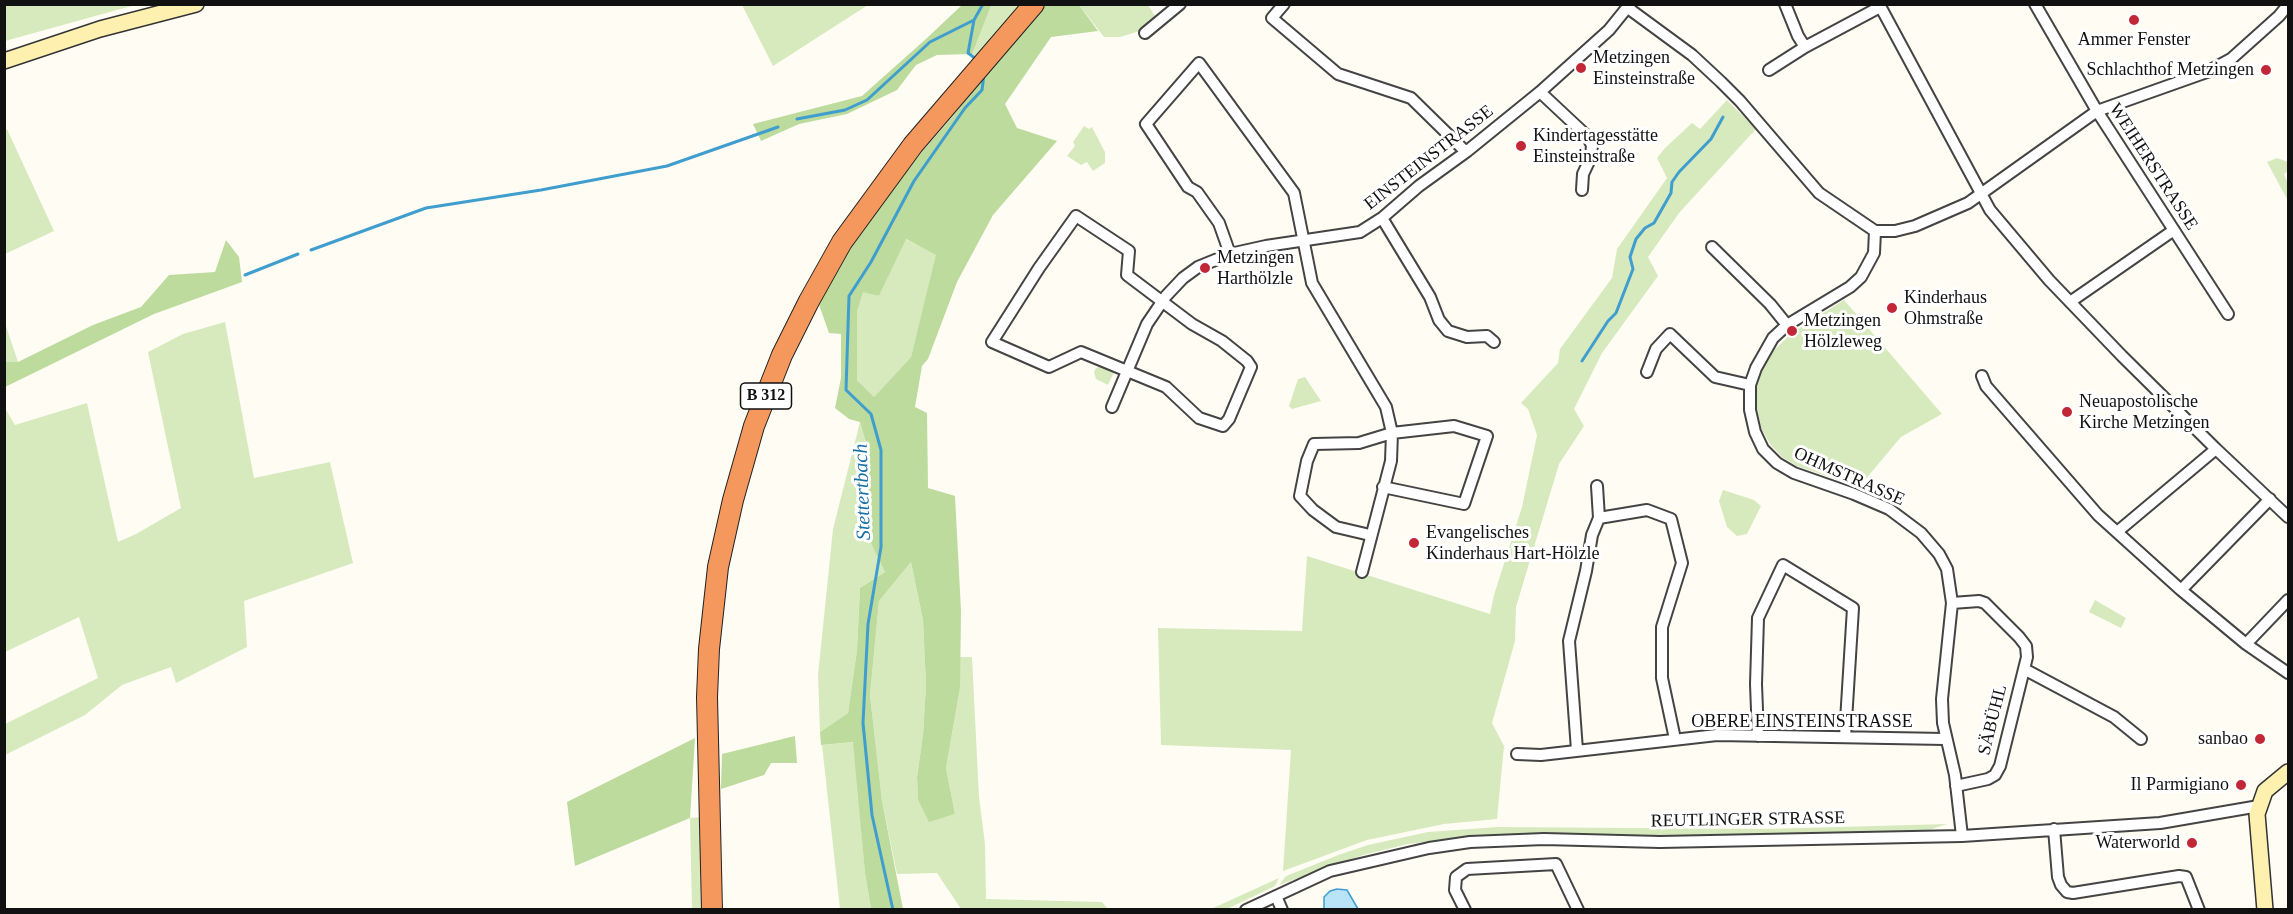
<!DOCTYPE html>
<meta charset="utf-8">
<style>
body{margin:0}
#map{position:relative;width:2293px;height:914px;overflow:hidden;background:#fffcf4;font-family:Georgia,serif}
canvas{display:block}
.frame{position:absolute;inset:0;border:6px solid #111;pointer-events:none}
</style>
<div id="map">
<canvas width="2293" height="914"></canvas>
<div class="frame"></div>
</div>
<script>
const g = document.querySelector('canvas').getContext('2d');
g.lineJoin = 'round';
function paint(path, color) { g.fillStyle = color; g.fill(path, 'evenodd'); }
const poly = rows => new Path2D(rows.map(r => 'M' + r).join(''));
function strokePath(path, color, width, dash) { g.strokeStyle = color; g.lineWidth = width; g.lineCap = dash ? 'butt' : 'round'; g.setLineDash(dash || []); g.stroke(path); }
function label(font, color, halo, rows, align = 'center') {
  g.font = font + ' Georgia,serif'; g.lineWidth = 6; g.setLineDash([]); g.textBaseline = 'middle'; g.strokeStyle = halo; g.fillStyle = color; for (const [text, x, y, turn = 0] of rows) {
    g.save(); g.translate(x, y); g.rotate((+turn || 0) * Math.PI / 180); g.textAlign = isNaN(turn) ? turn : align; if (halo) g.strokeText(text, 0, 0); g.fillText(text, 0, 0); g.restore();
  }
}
paint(poly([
 [5,4,135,4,135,5,5,41],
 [742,5,868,5,773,66],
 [991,5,1021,5,976,57,972,54,985,15],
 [1079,5,1148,5,1157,19,1140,31,1120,37,1104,37],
 [1727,100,1756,129,1679,213,1648,257,1658,276,1602,353,1574,409,1584,426,1559,464,1516,607,1515,641,1492,723,1504,746,1497,819,1444,824,1367,840,1283,871,1291,750,1161,745,1158,628,1302,631,1307,556,1490,614,1494,595,1522,507,1537,435,1528,409,1521,403,1558,363,1560,349,1612,278,1617,249,1667,178,1657,158,1665,148,1692,123,1700,129],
 [1084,126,1089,129,1092,127,1105,152,1105,163,1093,171,1087,162,1081,165,1067,156,1075,146,1073,142],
 [7,129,54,231,5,254,4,131],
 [2277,158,2288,162,2288,171,2284,174,2288,184,2288,201,2267,162],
 [905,239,937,255,911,357,874,397,857,380,857,312,863,291,879,296],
 [1844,300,1942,414,1901,437,1859,487,1797,466,1782,457,1770,444,1762,430,1757,409,1757,386,1761,370,1770,354,1793,332],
 [225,322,254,478,330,462,353,563,244,601,247,647,176,683,171,667,122,685,85,715,5,755,5,724,98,678,79,617,5,652,5,408,15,425,87,403,118,542,136,534,181,508,148,352,183,334],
 [5,323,18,362,5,362],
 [1103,365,1115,370,1108,385,1096,379,1094,372,1096,368],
 [1305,377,1321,401,1292,409,1289,406,1298,379],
 [860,422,868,450,858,483,870,505,874,550,885,572,860,588,857,650,848,713,820,732,818,675,833,529],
 [1723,490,1754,500,1761,506,1747,534,1737,536,1727,527,1719,501],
 [911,562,923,620,926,685,923,735,917,777,918,800,929,821,955,814,946,768,960,688,960,657,972,657,979,797,985,844,986,899,1102,902,1108,909,961,909,937,873,897,874,882,801,870,695,879,601],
 [2095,600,2126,618,2121,628,2089,612],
 [854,742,865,873,871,909,840,909,822,745],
 [702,817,705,909,692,909,690,818],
 [1947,824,1926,831,1766,836,1497,836,1446,840,1408,844,1363,855,1279,885,1286,876,1341,854,1368,845,1428,832,1498,827,1766,829],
 [1279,878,1275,886,1227,909,1211,909]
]), '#d7eabd');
paint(poly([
 [962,5,991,5,972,54,937,55,916,65,897,90,847,114,799,124,761,141,753,124,862,96,927,38],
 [1045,5,1079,5,1098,31,1051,37,1005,104,1017,128,1057,141,993,215,957,282,928,359,922,366,915,407,927,413,928,488,955,496,961,611,960,688,946,768,955,814,929,822,918,800,917,777,923,735,926,685,923,620,911,562,879,601,870,695,882,801,903,909,871,909,865,873,853,742,821,745,820,732,848,713,857,650,860,588,885,572,874,550,864,523,870,505,856,496,868,450,860,422,849,419,835,408,841,378,841,334,829,333,817,299,862,227,896,182,953,116,995,62],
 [906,239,936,255,911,357,874,397,857,380,857,312,863,292,879,296],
 [226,240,239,257,242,282,154,314,5,387,5,362,18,362,93,325,141,307,169,275,215,272],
 [795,736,797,763,771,763,764,775,721,789,722,754],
 [695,738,690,818,575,866,567,802]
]), '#bcdb9c');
const water = poly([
 [1337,889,1347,890,1358,909,1324,909,1324,897,1330,891,1337,889]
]);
paint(water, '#b9e3f6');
strokePath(water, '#3f9ece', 1.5);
strokePath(poly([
 [976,59,968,53,974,20,983,4],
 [797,119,845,110,867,100,930,42,974,20],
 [311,250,426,208,541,190,667,166,778,127],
 [245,275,298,254],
 [1582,361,1608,321,1616,313,1633,269,1630,257,1636,239,1645,228,1654,223,1671,193,1672,182,1679,172,1711,139,1723,117],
 [893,910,872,815,863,723,868,624,881,547,881,450,871,414,846,390,849,296,871,262,914,181,965,108,982,90,984,74]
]), '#3f9ece', 3);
const street = poly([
 [1284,4,1272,18,1338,74,1411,98,1466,152],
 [1785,4,1798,36,1805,47],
 [1879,4,1990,210,2049,280,2122,356,2216,449,2288,517],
 [2035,4,2097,111,2228,314],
 [1628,8,1692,55,1721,82,1740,101,1819,193,1875,231,1895,231,1915,226,1968,203,2097,111,2207,72,2231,59,2279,16,2288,5],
 [1145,33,1180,4],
 [1769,70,1805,47,1880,7],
 [1540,92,1587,136,1592,145,1591,157,1583,174,1582,190],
 [1076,216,1129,251,1127,275,1192,324,1222,341,1247,361,1251,367,1229,419,1223,426,1199,418,1166,387,1081,352,1049,367,992,342,1039,268,1076,216],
 [1382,218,1430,297,1439,320,1448,331,1467,337,1487,336,1494,342],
 [1875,231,1874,253,1861,277,1850,287,1787,325,1773,338,1756,368,1750,385,1750,410,1755,432,1763,449,1777,463,1794,473,1854,494,1889,509,1921,533,1939,554,1947,569,1952,603,1942,699,1943,723,1955,775,1962,836],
 [1712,247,1770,304,1787,325],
 [1230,254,1219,223,1197,192,1188,187,1146,124,1199,63,1294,193,1312,283,1386,407,1392,433,1391,461,1362,572],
 [2070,302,2174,230],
 [1647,372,1656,349,1670,334,1715,377,1750,385],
 [1982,376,1986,386,2098,515,2181,590,2246,644,2288,673],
 [1112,407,1147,324,1166,296,1183,278,1198,267,1230,254,1266,246,1360,232,1382,218,1419,186,1466,152,1540,92,1609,30,1630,4],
 [1597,486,1599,518],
 [2117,532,2216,449],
 [1370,535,1336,527,1313,510,1300,496,1307,461,1314,444,1359,443,1392,433,1454,426,1487,436,1464,504,1383,487],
 [2181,590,2270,499],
 [1952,603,1979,601,1985,603,2019,637,2026,646,2027,657,2000,766,1995,775,1988,779,1956,786],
 [2246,644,2288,600],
 [2024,669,2114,717,2141,739],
 [1758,736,1756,684,1758,618,1783,565,1853,608,1845,737],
 [1577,750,1569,641,1586,571,1592,535,1599,518,1647,510,1671,519,1682,563,1662,627,1662,678,1675,739],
 [1517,754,1541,755,1717,735,1945,739],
 [2054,829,2058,877,2061,885,2067,892,2073,893,2179,876,2186,877,2199,910],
 [1276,896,1282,910],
 [1246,910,1330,871,1429,848,1470,842,1544,839,1660,842,1962,836,2160,823,2259,806],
 [1465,910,1455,890,1456,877,1467,869,1556,864,1578,910]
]);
const secondary = poly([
 [4,61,100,29,196,4],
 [2265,910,2257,814,2265,791,2288,772]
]);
const highway = poly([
 [712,910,707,697,709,649,718,567,733,500,754,426,782,355,809,301,842,242,913,145,1034,4]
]);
strokePath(street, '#444', 14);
strokePath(secondary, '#333', 18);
strokePath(highway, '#222', 22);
strokePath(street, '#fff', 10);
strokePath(secondary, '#fef1b0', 15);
strokePath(highway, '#f4985d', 20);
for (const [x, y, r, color] of [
 [2134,20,6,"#c22738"],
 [1581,68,6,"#c22738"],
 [2266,70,6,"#c22738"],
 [1521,146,6,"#c22738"],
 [1205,268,6,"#c22738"],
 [1892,308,6,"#c22738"],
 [1792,331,6,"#c22738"],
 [2067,412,6,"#c22738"],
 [1414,543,6,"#c22738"],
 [2260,739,6,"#c22738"],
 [2241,785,6,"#c22738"],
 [2192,843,6,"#c22738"]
]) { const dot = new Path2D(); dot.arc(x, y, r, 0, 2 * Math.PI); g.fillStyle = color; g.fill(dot); strokePath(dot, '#fff', 2); }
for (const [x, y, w] of [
 [766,396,51]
]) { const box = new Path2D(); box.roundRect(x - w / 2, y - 13, w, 26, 4.5); g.fillStyle = '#fff'; g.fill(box); strokePath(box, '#111', 1.5); }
label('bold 16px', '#111', null, [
 ["B 312",766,396]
]);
label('18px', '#111', '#fff', [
 ["Ammer Fenster",2134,40,"center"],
 ["Metzingen",1593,58],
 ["Einsteinstraße",1593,79],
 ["Schlachthof Metzingen",2254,70,"right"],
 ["Kindertagesstätte",1533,136],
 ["Einsteinstraße",1533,157],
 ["Metzingen",1217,258],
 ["Harthölzle",1217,279],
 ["Kinderhaus",1904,298],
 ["Ohmstraße",1904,319],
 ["Metzingen",1804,321],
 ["Hölzleweg",1804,342],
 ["Neuapostolische",2079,402],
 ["Kirche Metzingen",2079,423],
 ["Evangelisches",1426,533],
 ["Kinderhaus Hart-Hölzle",1426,554],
 ["sanbao",2248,739,"right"],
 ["Il Parmigiano",2229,785,"right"],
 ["Waterworld",2180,843,"right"]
], 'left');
label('18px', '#111', '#fff', [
 ["EINSTEINSTRASSE",1429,158,-38],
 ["WEIHERSTRASSE",2153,167,57],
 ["OHMSTRASSE",1849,477,24],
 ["SÄBÜHL",1993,720,-76],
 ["OBERE EINSTEINSTRASSE",1802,722],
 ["REUTLINGER STRASSE",1748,820,-1]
]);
label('italic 20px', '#1870a4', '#fff', [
 ["Stettertbach",863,492,-92]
]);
</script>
